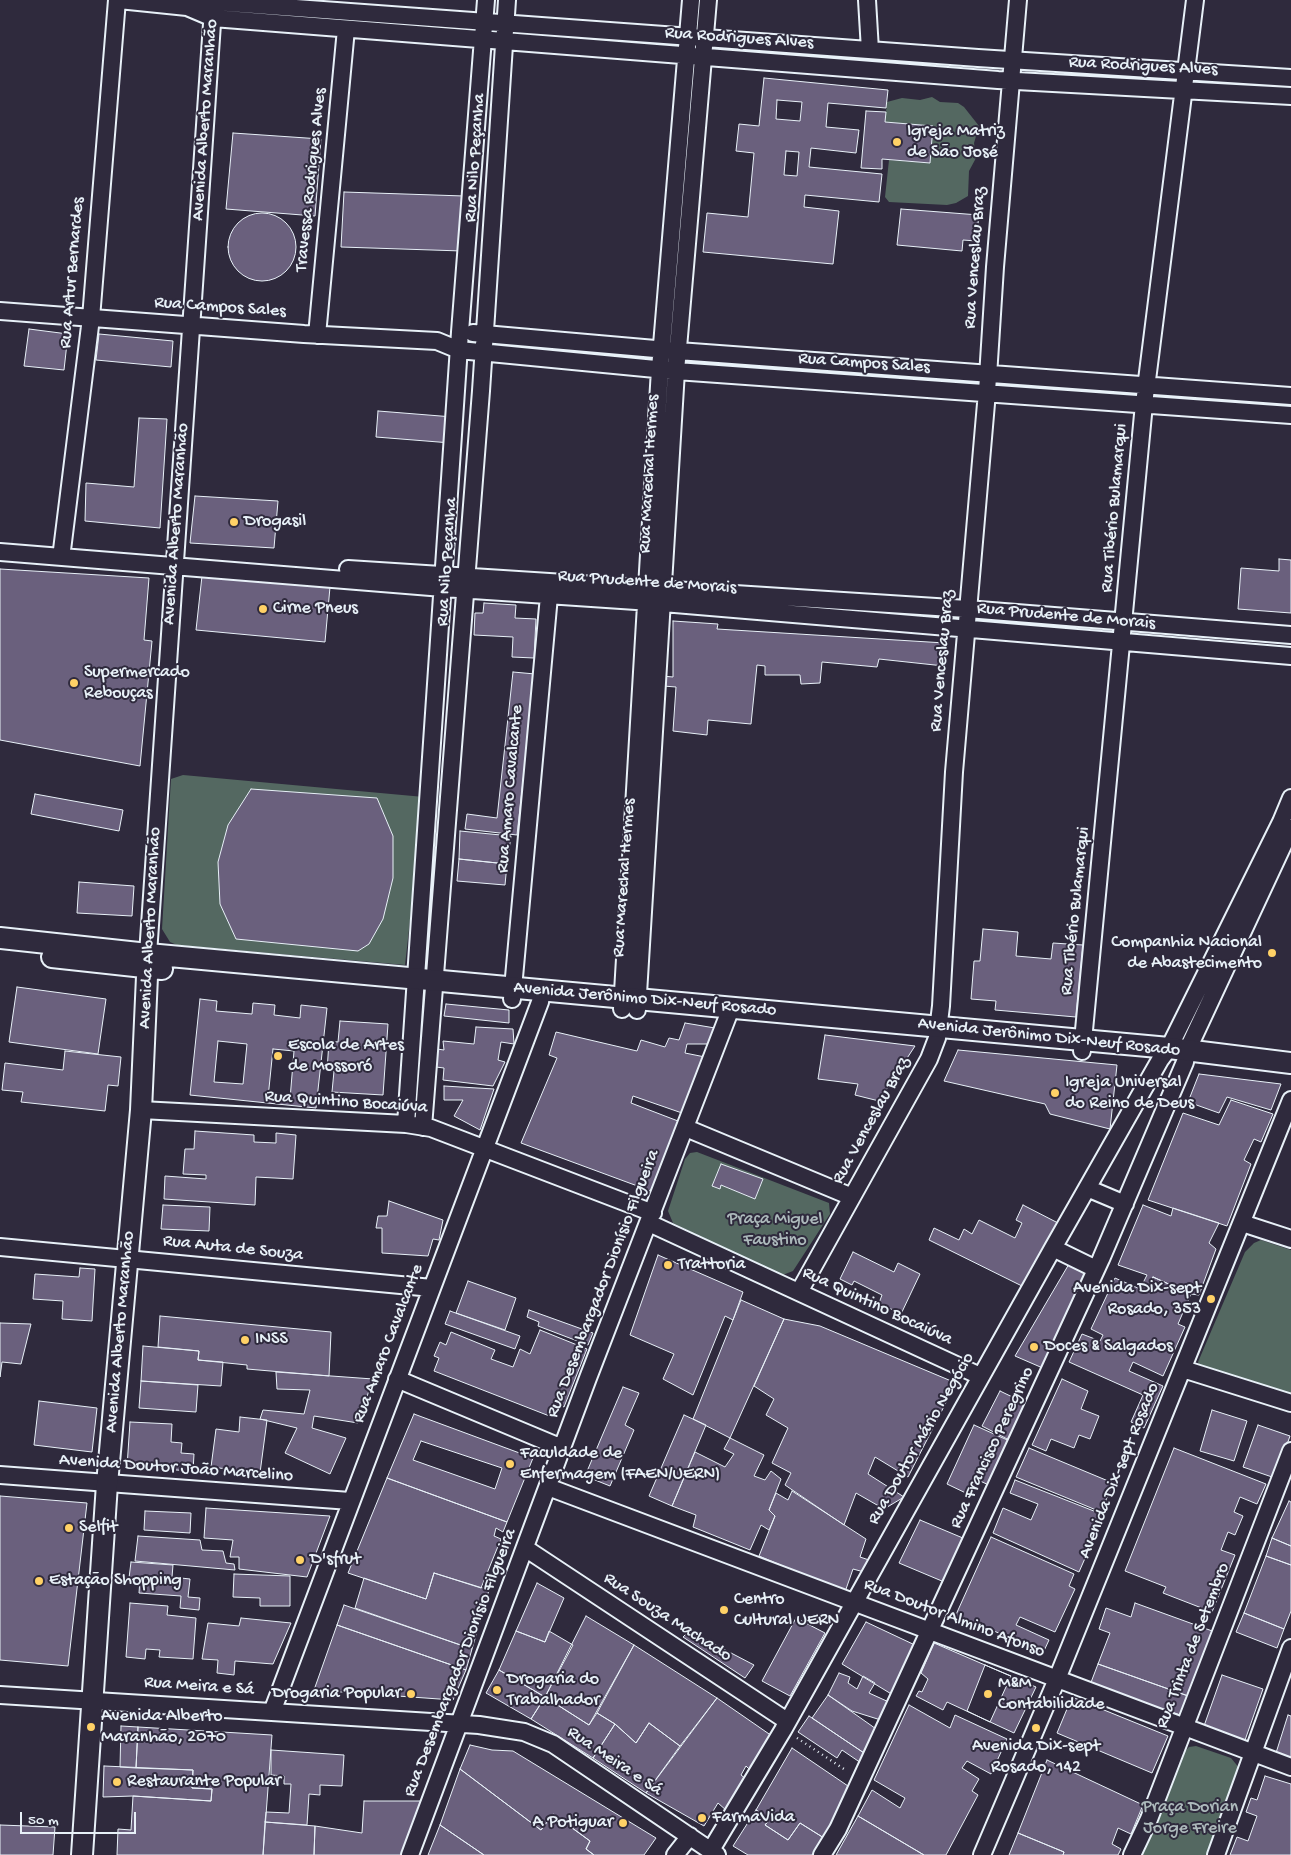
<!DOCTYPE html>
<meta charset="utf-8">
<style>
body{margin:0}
#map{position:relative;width:1291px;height:1855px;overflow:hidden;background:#2f2a3d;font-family:"Gochi Hand",sans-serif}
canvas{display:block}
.scale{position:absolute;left:20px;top:1812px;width:116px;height:22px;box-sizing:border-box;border:2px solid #e8f1f8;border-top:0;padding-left:6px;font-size:15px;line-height:18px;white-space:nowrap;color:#e8f1f8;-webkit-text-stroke:4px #2f2a3d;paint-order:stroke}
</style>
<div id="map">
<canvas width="1291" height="1855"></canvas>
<div class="scale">50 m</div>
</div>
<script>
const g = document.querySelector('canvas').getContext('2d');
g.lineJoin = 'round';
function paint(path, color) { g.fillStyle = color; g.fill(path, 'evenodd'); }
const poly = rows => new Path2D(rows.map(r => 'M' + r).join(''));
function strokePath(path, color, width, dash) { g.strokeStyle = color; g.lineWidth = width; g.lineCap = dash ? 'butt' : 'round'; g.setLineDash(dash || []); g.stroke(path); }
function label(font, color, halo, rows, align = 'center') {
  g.font = font + ' "Gochi Hand",sans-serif'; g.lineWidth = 4; g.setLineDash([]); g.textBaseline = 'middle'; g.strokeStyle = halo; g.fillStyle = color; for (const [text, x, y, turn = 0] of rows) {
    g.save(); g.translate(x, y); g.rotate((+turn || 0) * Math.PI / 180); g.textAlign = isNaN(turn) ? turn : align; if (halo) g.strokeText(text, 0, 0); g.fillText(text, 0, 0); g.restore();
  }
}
paint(poly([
 [932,97,940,102,958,103,964,107,979,126,974,143,976,158,969,171,968,196,956,203,947,205,889,202,885,197,889,160,930,163,933,126,885,122,887,102,902,98,920,100],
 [183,775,424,797,405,965,177,945,170,942,162,929,171,779],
 [697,1152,829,1203,830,1214,793,1271,780,1276,673,1223,668,1211,685,1159,690,1153],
 [721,1164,763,1180,755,1199,721,1185,719,1189,713,1186],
 [1261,1240,1291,1250,1291,1395,1200,1368,1198,1362,1245,1252,1254,1243],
 [1196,1746,1231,1758,1240,1769,1209,1855,1138,1855,1154,1824,1184,1752,1189,1747]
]), '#546861');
const building = poly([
 [764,78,888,90,886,108,828,103,826,127,859,130,856,153,811,148,809,167,882,174,879,202,805,195,804,207,839,211,833,264,703,252,707,213,748,217,754,153,736,151,739,124,759,126,764,78],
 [777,100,802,102,800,121,776,119,777,100],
 [786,151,799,152,797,176,784,175,786,151],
 [866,111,886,112,885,122,933,126,930,163,882,159,882,169,861,168,866,111],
 [233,133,321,139,315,216,226,209,233,133],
 [344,192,464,196,462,251,341,247,344,192],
 [901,209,979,215,976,241,963,240,962,251,897,245,901,209],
 '228 247a34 34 0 1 1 68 0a34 34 0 1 1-68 0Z',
 [29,329,68,334,64,370,24,366,29,329],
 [99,334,173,341,171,367,96,360,99,334],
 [378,411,453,417,451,443,376,437,378,411],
 [139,418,167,419,160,528,85,521,86,483,134,487,139,418],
 [195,496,278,501,274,548,190,543,195,496],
 [1279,559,1291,560,1291,613,1238,609,1241,568,1279,571,1279,559],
 [0,569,149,578,144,640,152,641,140,766,0,740,0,569],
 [202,576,330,587,325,642,196,630,202,576],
 [484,603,516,605,515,618,536,619,534,658,512,657,513,637,474,635,475,613,483,613,484,603],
 [673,621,718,624,717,629,945,643,944,666,879,659,877,667,822,662,820,683,801,684,800,675,765,675,765,666,757,665,751,724,708,720,707,735,673,731,676,687,663,686,662,676,673,677,673,621],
 [513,672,535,674,517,835,465,829,467,814,497,818,513,672],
 [251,789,377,798,393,836,393,878,383,919,369,944,358,951,236,939,220,904,218,862,228,825,251,789],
 [35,794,123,810,119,831,31,814,35,794],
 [460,831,511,836,507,864,459,859,460,831],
 [459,859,507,864,505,885,457,881,459,859],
 [79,882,134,886,132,916,77,913,79,882],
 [983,929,1018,932,1016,956,1051,959,1053,943,1083,945,1076,1017,995,1010,996,1001,971,999,974,961,980,961,983,929],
 [17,987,106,999,98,1054,9,1042,17,987],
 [200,999,217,1001,216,1011,252,1014,253,1003,275,1005,274,1015,300,1018,301,1005,327,1008,316,1108,190,1095,200,999],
 [218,1041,247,1044,243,1084,214,1082,218,1041],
 [273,1049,294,1051,290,1099,268,1098,273,1049],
 [446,1004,509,1010,509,1023,444,1016,446,1004],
 [340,1021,388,1024,383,1095,332,1092,334,1071,327,1071,329,1041,338,1042,340,1021],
 [685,1023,715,1028,710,1044,687,1044,685,1053,705,1057,682,1113,633,1096,631,1103,678,1121,651,1191,521,1143,557,1058,549,1055,556,1032,637,1051,641,1040,665,1047,669,1038,679,1040,685,1023],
 [476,1027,513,1029,514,1044,501,1042,498,1060,505,1062,493,1086,443,1080,444,1068,436,1067,437,1049,444,1050,443,1041,474,1044,476,1027],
 [825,1035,915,1046,879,1101,855,1095,858,1084,818,1079,825,1035],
 [958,1050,1117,1065,1110,1129,1050,1114,1045,1104,944,1081,958,1050],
 [65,1051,121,1057,118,1086,108,1085,105,1111,21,1102,23,1092,2,1090,5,1063,63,1070,65,1051],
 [1199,1074,1281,1084,1271,1110,1227,1097,1219,1113,1188,1102,1199,1074],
 [444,1086,494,1089,480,1130,454,1116,463,1100,444,1100,444,1086],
 [1231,1100,1273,1114,1261,1142,1254,1139,1244,1160,1251,1164,1227,1226,1148,1200,1183,1113,1219,1125,1231,1100],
 [195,1131,254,1135,254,1142,276,1143,276,1133,296,1135,293,1179,256,1177,255,1205,164,1199,165,1176,206,1179,206,1175,183,1174,185,1149,194,1149,195,1131],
 [721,1164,763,1179,755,1199,721,1185,720,1189,712,1186,721,1164],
 [389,1201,443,1220,439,1240,433,1239,428,1256,382,1253,382,1228,376,1228,378,1216,387,1216,389,1201],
 [163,1205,210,1207,209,1231,161,1229,163,1205],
 [1023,1205,1058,1223,1026,1288,929,1240,934,1228,959,1240,964,1229,972,1234,979,1220,1015,1238,1022,1223,1016,1220,1023,1205],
 [1143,1205,1171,1216,1173,1208,1219,1223,1209,1243,1216,1249,1199,1295,1191,1294,1153,1277,1147,1292,1140,1289,1147,1275,1118,1265,1143,1205],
 [853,1252,894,1272,898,1263,920,1274,901,1314,879,1303,882,1295,854,1281,852,1285,840,1279,853,1252],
 [658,1255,743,1292,733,1320,725,1316,693,1395,663,1379,674,1354,630,1335,658,1255],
 [1069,1264,1091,1273,1045,1369,1015,1356,1069,1264],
 [80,1268,95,1269,92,1321,62,1319,63,1301,33,1299,35,1274,79,1277,80,1268],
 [1153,1277,1191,1294,1178,1324,1185,1327,1163,1376,1133,1362,1129,1371,1163,1386,1144,1428,1131,1422,1143,1395,1069,1362,1082,1334,1100,1341,1103,1335,1091,1329,1115,1278,1147,1292,1153,1277],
 [468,1281,516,1298,505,1330,456,1313,468,1281],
 [741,1300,784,1319,730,1438,693,1419,741,1300],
 [529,1310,593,1333,588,1345,538,1326,539,1322,527,1317,529,1310],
 [450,1311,520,1336,515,1349,445,1324,450,1311],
 [160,1316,331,1332,329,1376,247,1369,247,1365,198,1360,199,1351,158,1347,160,1316],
 [784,1319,820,1326,956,1383,908,1477,875,1457,868,1474,904,1497,884,1509,856,1493,844,1525,785,1485,791,1473,772,1463,788,1428,766,1415,774,1399,754,1386,784,1319],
 [0,1323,31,1324,21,1364,2,1362,0,1377,0,1323],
 [540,1330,587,1349,564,1407,557,1404,552,1417,434,1371,439,1358,434,1356,440,1342,446,1345,451,1332,495,1350,491,1359,513,1367,520,1349,530,1354,540,1330],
 [143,1346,199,1351,198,1360,223,1362,221,1386,141,1381,143,1346],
 [276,1372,373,1379,358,1423,314,1416,312,1428,346,1438,330,1474,285,1453,297,1428,260,1419,263,1410,304,1414,310,1390,277,1389,276,1372],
 [1062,1379,1088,1391,1081,1409,1099,1416,1090,1439,1079,1435,1074,1448,1051,1439,1046,1451,1032,1445,1062,1379],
 [141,1381,198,1385,196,1412,139,1408,141,1381],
 [623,1387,639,1393,625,1425,634,1430,610,1486,585,1476,623,1387],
 [1000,1391,1029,1405,1011,1441,982,1426,1000,1391],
 [39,1401,97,1408,92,1452,34,1445,39,1401],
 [1212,1410,1247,1421,1234,1461,1200,1451,1212,1410],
 [414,1414,533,1458,507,1522,387,1478,414,1414],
 [421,1441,502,1468,495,1489,413,1460,421,1441],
 [684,1415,706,1425,672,1506,649,1496,684,1415],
 [240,1417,267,1420,260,1473,211,1467,216,1429,239,1432,240,1417],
 [130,1422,172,1424,171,1442,182,1443,181,1453,194,1454,193,1471,127,1467,130,1422],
 [974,1425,1014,1443,993,1487,978,1480,970,1495,947,1484,974,1425],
 [1258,1425,1290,1436,1275,1478,1243,1467,1258,1425],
 [730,1438,764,1455,754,1476,765,1480,771,1471,781,1479,769,1510,775,1516,769,1530,761,1525,750,1550,693,1527,696,1515,672,1506,695,1452,725,1467,734,1454,724,1449,730,1438],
 [1029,1448,1113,1483,1101,1512,1016,1477,1029,1448],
 [1174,1448,1266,1484,1257,1504,1240,1497,1234,1512,1243,1516,1235,1535,1228,1532,1221,1550,1235,1555,1212,1612,1163,1593,1166,1587,1125,1571,1174,1448],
 [387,1478,507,1522,503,1532,496,1528,494,1536,501,1539,481,1588,434,1573,426,1599,348,1573,387,1478],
 [1015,1480,1104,1515,1079,1572,993,1533,1003,1508,1031,1520,1038,1504,1010,1493,1015,1480],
 [792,1491,866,1539,860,1557,869,1560,864,1572,853,1569,845,1592,759,1556,775,1516,769,1510,776,1493,788,1500,792,1491],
 [0,1496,87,1503,68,1666,0,1660,0,1496],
 [1289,1501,1291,1502,1291,1546,1272,1538,1289,1501],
 [206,1508,330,1516,307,1577,239,1569,239,1557,230,1557,233,1540,204,1538,206,1508],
 [145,1511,191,1513,190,1533,144,1530,145,1511],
 [920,1520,970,1541,949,1584,899,1563,920,1520],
 [138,1536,200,1540,202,1550,223,1551,226,1563,234,1564,235,1570,135,1561,138,1536],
 [991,1537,1074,1574,1069,1586,1075,1589,1055,1632,1020,1617,1016,1625,1049,1640,1043,1653,974,1622,972,1628,954,1619,991,1537],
 [1272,1538,1291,1546,1291,1565,1266,1556,1272,1538],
 [1266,1556,1291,1565,1291,1611,1284,1629,1244,1613,1266,1556],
 [131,1562,173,1565,172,1577,190,1579,188,1597,200,1598,199,1610,180,1608,181,1596,139,1593,140,1579,129,1578,131,1562],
 [434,1573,489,1590,472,1649,355,1608,364,1578,426,1599,434,1573],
 [234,1574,290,1576,290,1606,260,1606,260,1598,233,1597,234,1574],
 [537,1583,564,1598,545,1642,516,1631,537,1583],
 [130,1603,168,1606,167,1615,196,1618,193,1659,159,1657,160,1650,146,1649,145,1659,126,1657,130,1603],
 [1135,1603,1215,1632,1191,1697,1098,1664,1110,1633,1099,1629,1106,1608,1131,1617,1135,1603],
 [344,1605,472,1649,466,1670,337,1625,344,1605],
 [1244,1613,1284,1629,1277,1648,1236,1632,1244,1613],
 [586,1616,634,1645,589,1725,545,1697,586,1616],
 [241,1618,291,1623,273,1664,235,1661,234,1675,217,1673,218,1660,202,1659,208,1623,239,1626,241,1618],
 [796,1618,825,1633,790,1696,762,1681,796,1618],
 [866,1622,917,1646,893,1695,842,1664,866,1622],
 [337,1625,466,1670,453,1700,314,1690,337,1625],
 [516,1631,545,1642,549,1631,573,1645,545,1697,499,1670,516,1631],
 [689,1631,754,1665,745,1678,683,1637,689,1631],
 [934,1643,1036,1687,1014,1733,947,1702,943,1710,916,1696,919,1691,922,1692,928,1679,921,1673,934,1643],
 [634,1645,717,1698,680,1746,649,1723,636,1743,615,1724,597,1713,634,1645],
 [1098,1664,1191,1697,1183,1716,1090,1685,1098,1664],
 [985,1665,1011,1676,990,1722,967,1711,985,1665],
 [499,1670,545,1697,531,1719,486,1693,499,1670],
 [839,1673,850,1677,848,1683,857,1689,863,1676,875,1683,869,1693,891,1703,884,1721,852,1711,828,1695,839,1673],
 [1222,1675,1263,1689,1244,1743,1204,1726,1222,1675],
 [828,1695,879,1731,867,1755,812,1718,828,1695],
 [545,1697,589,1725,597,1713,615,1724,593,1758,531,1719,545,1697],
 [1072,1697,1168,1736,1152,1773,1057,1733,1072,1697],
 [717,1698,772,1736,751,1771,746,1766,741,1775,746,1779,727,1811,718,1803,704,1826,646,1793,717,1698],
 [909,1705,950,1728,955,1715,1007,1739,991,1774,967,1761,962,1768,979,1779,972,1791,978,1795,946,1855,924,1855,858,1816,872,1790,900,1808,905,1798,874,1780,909,1705],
 [1288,1715,1291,1716,1291,1758,1276,1753,1288,1715],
 [809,1716,867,1755,861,1763,842,1750,837,1758,798,1732,809,1716],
 [649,1723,680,1746,646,1793,593,1758,615,1724,636,1743,649,1723],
 [121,1726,138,1727,136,1768,120,1767,121,1726],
 [138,1727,272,1735,263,1855,117,1855,118,1829,131,1830,133,1796,211,1801,212,1789,192,1788,193,1770,136,1768,138,1727],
 [470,1745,492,1750,513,1751,656,1838,644,1855,594,1855,586,1849,590,1841,553,1814,541,1830,460,1769,470,1745],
 [792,1748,848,1786,824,1838,800,1823,788,1840,765,1825,770,1819,756,1810,792,1748],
 [271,1750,344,1755,342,1786,320,1785,320,1795,309,1794,307,1825,265,1822,266,1812,289,1813,291,1784,284,1784,284,1776,271,1775,271,1750],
 [1047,1760,1143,1805,1131,1834,1118,1828,1112,1844,1121,1849,1118,1855,1063,1855,1064,1852,1018,1833,1047,1760],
 [104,1766,193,1770,192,1788,212,1789,211,1801,133,1796,103,1797,104,1766],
 [460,1769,541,1830,553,1814,590,1841,586,1849,594,1855,484,1855,440,1825,460,1769],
 [1265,1776,1291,1784,1291,1855,1230,1855,1237,1837,1248,1841,1257,1816,1246,1812,1251,1798,1257,1800,1265,1776],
 [364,1801,422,1801,404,1855,314,1855,315,1826,362,1833,364,1801],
 [756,1810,770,1819,765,1825,788,1840,800,1823,824,1838,812,1855,748,1855,733,1846,756,1810],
 [858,1816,924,1855,836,1855,858,1816],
 [265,1822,315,1826,314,1855,263,1855,265,1822],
 [0,1825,55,1827,53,1855,0,1855,0,1825],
 [440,1825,484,1855,428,1855,440,1825],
 [1018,1833,1064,1852,1063,1855,1009,1855,1018,1833]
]);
paint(building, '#6a607d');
strokePath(building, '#e8f1f8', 1);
const minor = poly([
 [119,0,187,7,214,2,978,58,1291,78],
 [867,0,870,50],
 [187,7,213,18,998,80,1291,96],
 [0,311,304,334,437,341,459,350,676,371,1291,415],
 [473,333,678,351,1291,396],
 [317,335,346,29],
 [62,550,91,318,117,0],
 [0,552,443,588,651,602,1291,656],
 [348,569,967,609,1291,635],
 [148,954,213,9],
 [512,999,550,585],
 [622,1009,660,369,691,0],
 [637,1010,676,371,708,0],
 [1082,1051,1144,404,1195,0],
 [141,1110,406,1124,431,1128,653,1213],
 [406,1124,460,332,486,0],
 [423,1127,481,391,507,0],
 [686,1128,852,1197],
 [1087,1188,1125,1204],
 [649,1223,980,1376],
 [1242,1223,1291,1239],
 [0,1247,432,1288],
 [1053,1248,1096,1269],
 [799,1292,929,1059,937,1038,941,1006,954,772,987,392,995,267,1018,0],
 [1183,1369,1291,1403],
 [397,1379,562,1448],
 [0,1475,350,1501],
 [548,1487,1291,1767],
 [525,1548,787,1721],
 [0,1695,479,1725,524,1732,553,1744,717,1855],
 [272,1712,540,1002,542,991],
 [711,1850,783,1730,1053,1248,1160,1060,1169,1048,1281,822,1291,798],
 [410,1855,588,1378,731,1008],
 [675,1855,690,1836],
 [822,1855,838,1829,1101,1259,1185,1062,1187,1051,1291,828],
 [982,1855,1057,1679,1291,1100],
 [1132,1855,1149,1819,1291,1451],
 [1216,1855,1291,1648]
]);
const major = poly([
 [0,938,148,954,1169,1048,1291,1063],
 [52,957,162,969],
 [82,1855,107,1484,141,1110,148,954]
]);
strokePath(minor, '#e8f1f8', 20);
strokePath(major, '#e8f1f8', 24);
strokePath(poly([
 [797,1738,847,1771]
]), '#e8f1f8', 2.5, [1, 4]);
strokePath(minor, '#2f2a3d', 16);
strokePath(major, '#2f2a3d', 20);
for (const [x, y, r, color] of [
 [897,142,5,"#ffd166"],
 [234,522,5,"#ffd166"],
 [263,609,5,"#ffd166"],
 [74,683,5,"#ffd166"],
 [1272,953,5,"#ffd166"],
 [278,1056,5,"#ffd166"],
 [1055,1093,5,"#ffd166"],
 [668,1265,5,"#ffd166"],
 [1211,1299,5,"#ffd166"],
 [245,1340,5,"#ffd166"],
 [1034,1347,5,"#ffd166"],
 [510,1464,5,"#ffd166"],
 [69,1528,5,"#ffd166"],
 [300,1560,5,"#ffd166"],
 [39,1581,5,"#ffd166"],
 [724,1610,5,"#ffd166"],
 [497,1690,5,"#ffd166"],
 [411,1694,5,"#ffd166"],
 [988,1694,5,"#ffd166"],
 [91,1727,5,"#ffd166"],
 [1036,1728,5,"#ffd166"],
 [117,1782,5,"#ffd166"],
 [702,1818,5,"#ffd166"],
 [623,1823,5,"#ffd166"]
]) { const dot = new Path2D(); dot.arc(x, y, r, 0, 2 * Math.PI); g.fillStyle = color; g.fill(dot); strokePath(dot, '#2f2a3d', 2); }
label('18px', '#e8f1f8', '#2f2a3d', [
 ["Rua Rodrigues Alves",739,39,4],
 ["Rua Rodrigues Alves",1143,67,3],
 ["Avenida Alberto Maranhão",206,120,-86],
 ["Rua Nilo Peçanha",476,158,-86],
 ["Travessa Rodrigues Alves",312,180,-84],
 ["Rua Venceslau Braz",976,258,-86],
 ["Rua Artur Bernardes",73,273,-85],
 ["Rua Campos Sales",220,308,4],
 ["Rua Campos Sales",864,364,4],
 ["Rua Marechal Hermes",650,474,-87],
 ["Rua Tibério Bulamarqui",1115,508,-85],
 ["Avenida Alberto Maranhão",177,524,-86],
 ["Rua Nilo Peçanha",448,562,-86],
 ["Rua Prudente de Morais",647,583,4],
 ["Rua Prudente de Morais",1066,617,5],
 ["Rua Venceslau Braz",943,661,-85],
 ["Rua Amaro Cavalcante",511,789,-85],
 ["Rua Marechal Hermes",625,878,-86],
 ["Rua Tibério Bulamarqui",1076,911,-84],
 ["Avenida Alberto Maranhão",151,928,-87],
 ["Avenida Jerônimo Dix-Neuf Rosado",645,1000,5],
 ["Avenida Jerônimo Dix-Neuf Rosado",1049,1038,6],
 ["Rua Quintino Bocaiúva",346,1103,4],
 ["Rua Venceslau Braz",872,1121,-61],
 ["Rua Auta de Souza",233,1249,6],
 ["Rua Desembargador Dionísio Filgueira",604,1284,-69],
 ["Rua Quintino Bocaiúva",877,1307,25],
 ["Avenida Alberto Maranhão",121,1332,-85],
 ["Rua Amaro Cavalcante",389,1344,-69],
 ["Rua Doutor Mário Negócio",922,1439,-60],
 ["Rua Francisco Peregrino",993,1448,-65],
 ["Avenida Doutor João Marcelino",176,1469,4],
 ["Avenida Dix-sept Rosado",1120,1471,-68],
 ["Rua Souza Machado",667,1618,33],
 ["Rua Doutor Almino Afonso",954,1619,21],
 ["Rua Trinta de Setembro",1194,1646,-69],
 ["Rua Desembargador Dionísio Filgueira",461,1663,-69],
 ["Rua Meira e Sá",199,1687,4],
 ["Rua Meira e Sá",614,1762,34]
]);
label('18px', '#e8f1f8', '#2f2a3d', [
 ["Igreja Matriz",907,132],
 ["de São José",907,153],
 ["Drogasil",244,522],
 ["Cirne Pneus",273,609],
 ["Supermercado",84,673],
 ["Rebouças",84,694],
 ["Companhia Nacional",1262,943,"right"],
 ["de Abastecimento",1262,964,"right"],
 ["Escola de Artes",288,1046],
 ["de Mossoró",288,1067],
 ["Igreja Universal",1065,1083],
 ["do Reino de Deus",1065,1104],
 ["Trattoria",678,1265],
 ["Avenida Dix-sept",1201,1289,"right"],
 ["Rosado, 353",1201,1310,"right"],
 ["INSS",255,1340],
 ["Doces & Salgados",1044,1347],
 ["Faculdade de",520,1454],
 ["Enfermagem (FAEN/UERN)",520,1475],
 ["Selfit",79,1528],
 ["D'sfrut",310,1560],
 ["Estação Shopping",49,1581],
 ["Centro",734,1600],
 ["Cultural UERN",734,1621],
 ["Drogaria do",507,1680],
 ["Trabalhador",507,1701],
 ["M&M",998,1684],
 ["Contabilidade",998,1705],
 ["Drogaria Popular",401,1694,"right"],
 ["Avenida Alberto",101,1717],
 ["Maranhão, 2070",101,1738],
 ["Avenida Dix-sept",1036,1747,"center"],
 ["Rosado, 142",1036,1768,"center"],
 ["Restaurante Popular",127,1782],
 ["FarmaVida",712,1818],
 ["A Potiguar",613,1823,"right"]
], 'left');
label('18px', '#adbabc', '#2f2a3d', [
 ["Praça Miguel",775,1220],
 ["Faustino",775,1241],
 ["Praça Dorian",1190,1808],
 ["Jorge Freire",1190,1829]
]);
</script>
